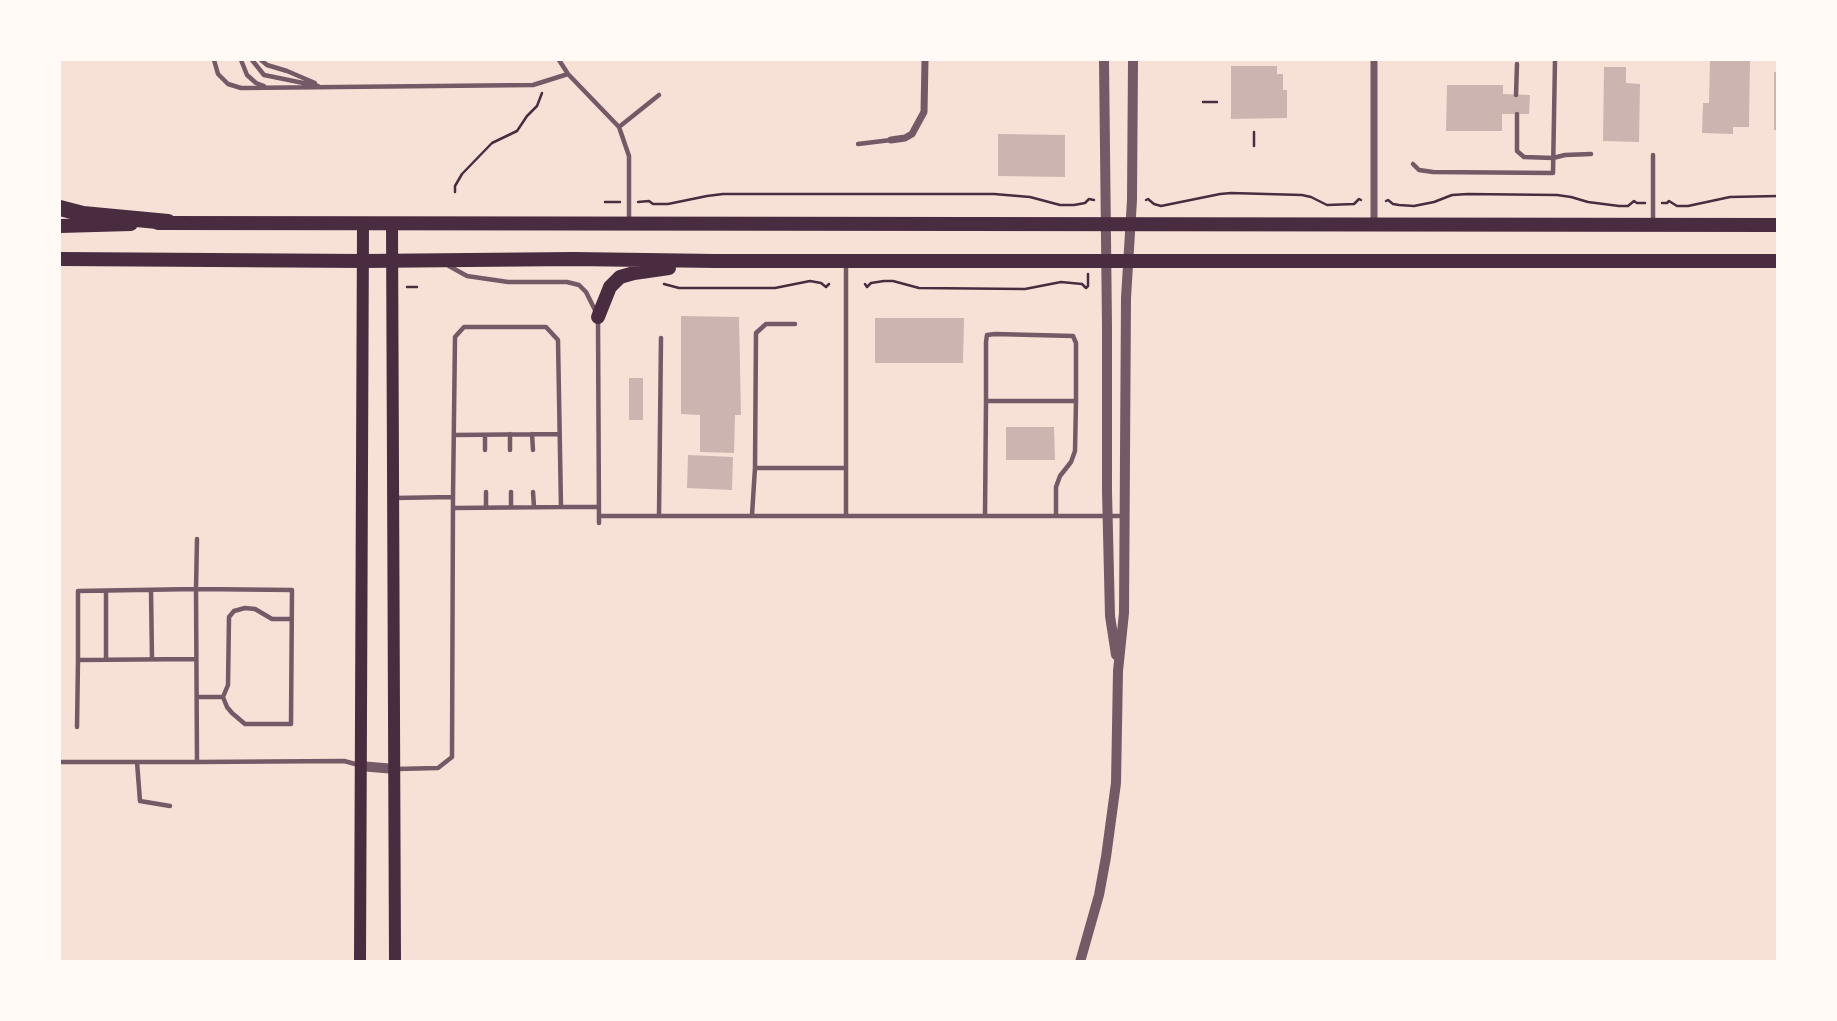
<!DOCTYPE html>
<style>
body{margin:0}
#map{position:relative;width:1837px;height:1021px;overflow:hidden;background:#f7e1d7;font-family:"IBM Plex Sans",sans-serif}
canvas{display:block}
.frame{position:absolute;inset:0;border:61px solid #fffaf5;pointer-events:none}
</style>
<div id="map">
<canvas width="1837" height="1021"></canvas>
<div class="frame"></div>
</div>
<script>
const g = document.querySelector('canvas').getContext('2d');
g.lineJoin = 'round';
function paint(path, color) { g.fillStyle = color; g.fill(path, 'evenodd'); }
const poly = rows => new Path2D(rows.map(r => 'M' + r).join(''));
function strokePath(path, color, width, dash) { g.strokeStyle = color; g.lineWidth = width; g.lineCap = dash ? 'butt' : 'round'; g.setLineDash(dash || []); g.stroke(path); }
paint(poly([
 [1710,60,1750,60,1749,127,1733,127,1733,134,1702,133,1703,103,1709,103],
 [1231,66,1277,66,1277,74,1283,74,1283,90,1287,90,1287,118,1231,119],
 [1604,67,1626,67,1626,83,1640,84,1639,142,1603,141],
 [1774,72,1778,72,1778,130,1774,130],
 [1447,85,1503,85,1503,94,1530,95,1529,114,1502,114,1502,131,1446,131],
 [998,134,1065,135,1065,177,998,176],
 [681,316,739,317,741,415,735,415,734,453,700,452,700,415,681,414],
 [875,318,964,318,963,363,875,363],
 [629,378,643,378,643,420,629,420],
 [1006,427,1054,427,1055,460,1006,460],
 [688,455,733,457,732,490,687,488]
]), '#ccb4b1');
strokePath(poly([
 [1203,102,1217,102],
 [1254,132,1254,146],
 [455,192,455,186,462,174,492,143,517,131,527,116,537,106,542,93],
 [1146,200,1148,199,1154,204,1161,206,1220,194,1231,193,1302,195,1311,197,1327,205,1354,204,1359,199,1361,200],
 [1386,201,1388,200,1393,204,1399,205,1414,206,1434,202,1452,195,1468,194,1557,195,1571,197,1588,202,1619,206,1628,206,1634,201,1637,203,1645,203],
 [605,202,620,202],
 [638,202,649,201,653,204,668,204,707,196,723,194,994,194,1030,197,1060,205,1074,205,1085,203,1089,199,1094,200],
 [1662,203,1667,203,1669,201,1677,206,1688,206,1730,197,1778,196],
 [664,284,679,288,775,288,810,281,821,283,826,287,829,284],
 [865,284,867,287,871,283,884,281,893,281,919,288,1025,289,1061,282,1082,284,1086,288,1088,286,1088,274],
 [407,287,417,287]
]), '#4a2c40', 2.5);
strokePath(poly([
 [214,60,218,74,228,84,241,88,533,85,568,74],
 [241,60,247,75,256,83,264,86],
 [252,60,264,75,318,86],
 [261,60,267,65,287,71,315,83],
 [559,60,568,74,619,127,629,156,629,222],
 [1516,95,1517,64],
 [1517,114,1517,151,1524,157,1553,158,1565,155,1591,154],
 [619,127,659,95],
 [858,144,891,140],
 [1653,155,1653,224],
 [1413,164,1419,170,1433,172,1553,173,1555,60],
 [449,266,467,276,508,282,567,282,579,285,586,292,596,312],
 [598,320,599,523],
 [986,401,986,342,987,335,995,334,1073,336,1076,343,1076,401],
 [510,434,510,450],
 [532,434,533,450],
 [454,435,559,434],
 [485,435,485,450],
 [755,468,846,468],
 [486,492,486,507],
 [511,492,511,507],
 [533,492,534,507],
 [394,498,453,497],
 [453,508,561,507],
 [659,515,661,338],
 [752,515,755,468,756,333,766,324,795,324],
 [846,515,846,264],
 [599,516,1123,516],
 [985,516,986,401,1076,401,1075,451,1071,462,1060,476,1056,487,1056,516],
 [151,590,152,659],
 [106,591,106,660],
 [291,619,272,619,255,609,245,608,234,611,229,617,228,685,223,697,227,707,232,713,245,724,291,724,292,590,196,589,197,762,344,761,359,765],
 [196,659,78,660,78,591,196,589,197,539],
 [197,697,223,697],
 [77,727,78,660],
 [60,762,197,762],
 [137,762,140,801,170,806],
 [396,769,438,768,452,757,453,497,455,337,464,327,546,327,558,340,561,507,598,507]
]), '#755966', 4.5);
strokePath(poly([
 [891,140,905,138,912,134,924,112,925,60],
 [1374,225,1374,60]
]), '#755966', 7);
strokePath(poly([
 [1104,60,1107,327,1107,491,1110,616,1116,655],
 [360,766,395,769],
 [1080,962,1099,895,1106,857,1116,783,1118,671,1124,613,1126,298,1132,200,1133,60]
]), '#755966', 10);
strokePath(poly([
 [392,223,395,962],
 [360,962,363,223]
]), '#4a2c40', 12);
strokePath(poly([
 [158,223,1778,225],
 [60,226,131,224],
 [60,259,363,261,574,259,716,261,1778,261],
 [598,317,610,287,620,277,634,273,669,268]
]), '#4a2c40', 14);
strokePath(poly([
 [60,208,83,214,168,222]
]), '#4a2c40', 16);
</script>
